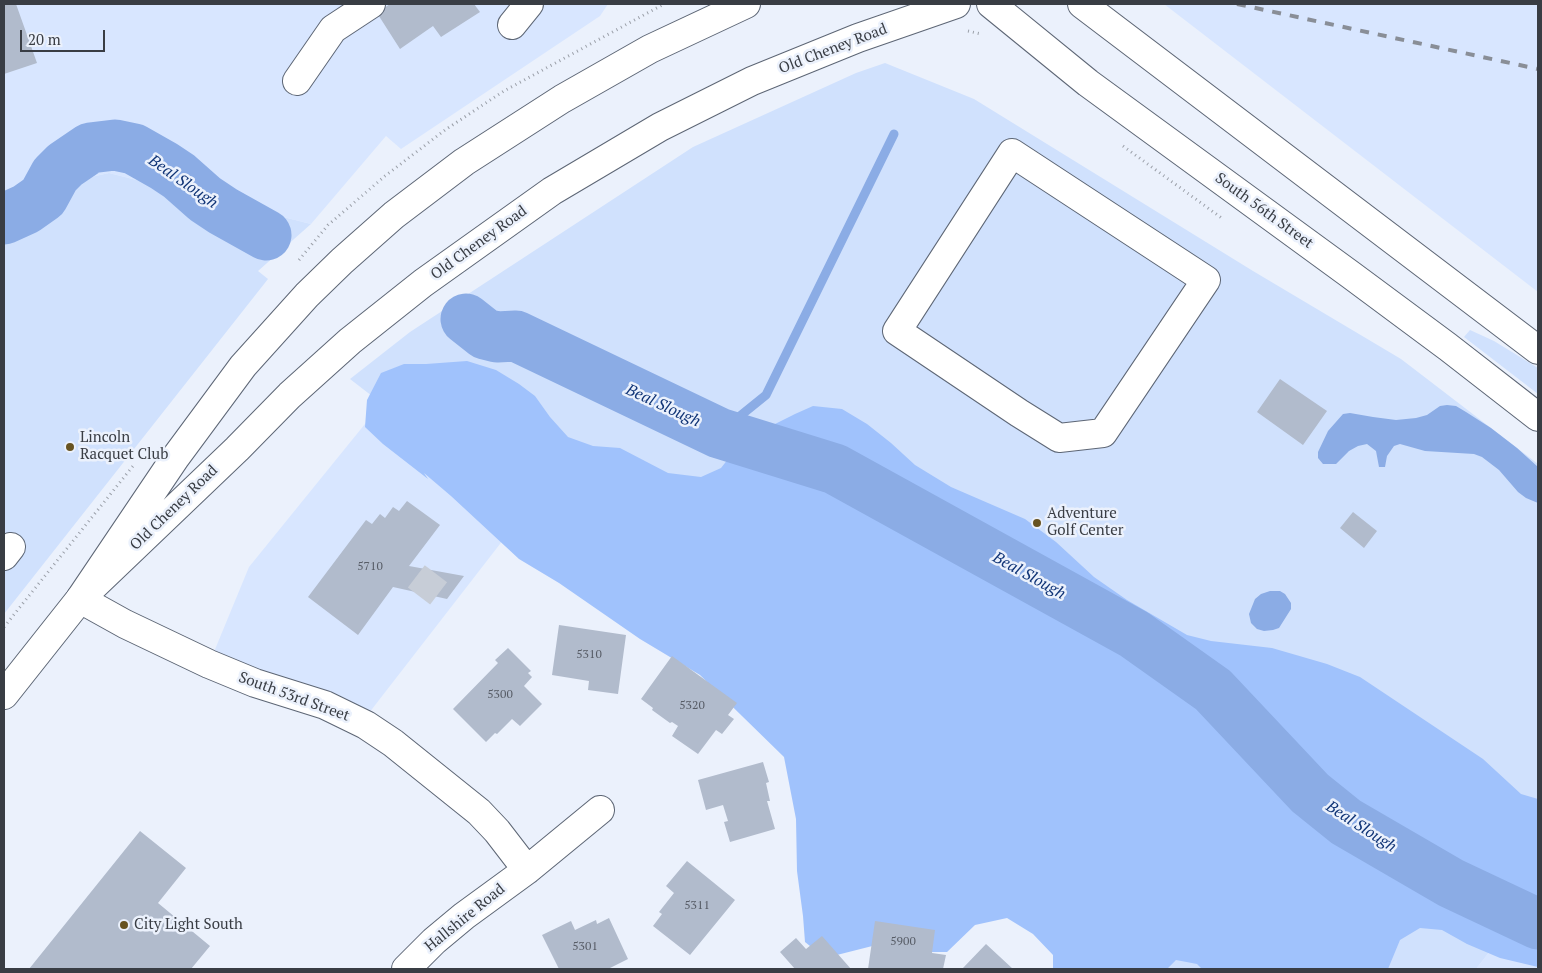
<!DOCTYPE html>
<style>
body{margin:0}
#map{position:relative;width:1542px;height:973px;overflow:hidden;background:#ebf1fc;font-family:"PT Serif",serif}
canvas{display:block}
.frame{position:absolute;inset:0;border:5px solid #393d44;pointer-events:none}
.scale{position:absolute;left:20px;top:30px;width:85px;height:22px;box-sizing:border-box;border:2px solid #393d44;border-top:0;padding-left:6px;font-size:15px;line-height:18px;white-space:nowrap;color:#393d44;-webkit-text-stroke:4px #ebf1fc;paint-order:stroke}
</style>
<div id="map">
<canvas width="1542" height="973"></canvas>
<div class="frame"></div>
<div class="scale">20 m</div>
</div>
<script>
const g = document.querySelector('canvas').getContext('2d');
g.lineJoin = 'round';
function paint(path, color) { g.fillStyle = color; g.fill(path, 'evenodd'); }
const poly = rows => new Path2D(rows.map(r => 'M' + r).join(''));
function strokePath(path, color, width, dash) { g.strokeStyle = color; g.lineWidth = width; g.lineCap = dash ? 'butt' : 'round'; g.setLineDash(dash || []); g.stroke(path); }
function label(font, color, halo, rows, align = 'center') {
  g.font = font + ' "PT Serif",serif'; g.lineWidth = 5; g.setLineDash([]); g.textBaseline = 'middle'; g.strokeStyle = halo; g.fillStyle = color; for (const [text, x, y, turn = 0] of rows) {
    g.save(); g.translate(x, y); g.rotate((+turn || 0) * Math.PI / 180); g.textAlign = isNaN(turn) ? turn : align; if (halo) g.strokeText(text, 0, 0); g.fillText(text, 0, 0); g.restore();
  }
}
paint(poly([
 [4,4,608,4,600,16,401,149,386,136,311,224,109,173,4,196],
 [1164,4,1538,4,1538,292],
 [382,403,524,513,362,722,209,664,249,567],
 [1538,890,1538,969,1476,969]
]), '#d8e6ff');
paint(poly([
 [885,63,974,99,1253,271,1401,359,1538,464,1538,890,1476,969,1113,969,350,379,410,332,693,147,856,73],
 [109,173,311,224,258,271,268,279,4,614,4,196],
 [1470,330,1494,341,1538,368,1538,394,1464,337]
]), '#d0e1fd');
paint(poly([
 [467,361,496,370,519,384,535,396,550,417,568,437,593,446,620,448,668,473,701,477,721,468,732,454,767,428,795,414,813,406,842,409,867,424,891,443,915,465,951,487,1025,519,1056,542,1094,577,1127,600,1187,635,1211,641,1272,648,1327,664,1360,677,1483,759,1521,794,1538,799,1538,967,1500,958,1467,944,1442,930,1420,928,1400,940,1388,969,1202,969,1197,964,1176,960,1167,969,1053,969,1053,955,1033,934,1007,918,975,925,947,952,917,952,896,940,825,958,805,942,803,916,797,871,796,819,784,757,700,675,640,639,559,583,519,559,451,496,424,473,428,479,383,444,365,427,367,400,381,373,404,364,426,364]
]), '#a0c2fc');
paint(poly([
 [1447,405,1456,406,1466,412,1491,428,1517,448,1538,467,1538,503,1526,498,1518,492,1499,470,1482,457,1474,454,1425,451,1400,444,1394,446,1387,456,1385,467,1379,467,1376,451,1367,444,1358,446,1349,451,1336,464,1323,464,1318,458,1318,452,1328,431,1343,414,1350,413,1373,417,1396,420,1416,418,1427,415,1440,406],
 [1270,591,1280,591,1285,594,1291,603,1291,609,1279,628,1273,630,1264,631,1257,629,1251,623,1249,614,1255,599,1261,594]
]), '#8bace5');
strokePath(poly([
 [719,433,766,395,894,134]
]), '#8bace5', 9);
strokePath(poly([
 [4,219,26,209,43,197,55,175,65,165,90,148,115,145,134,149,164,166,179,176,205,199,223,211,266,235],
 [466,319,485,334,497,337,516,336,719,433,835,469,1134,634,1213,690,1310,793,1346,822,1451,883,1538,924]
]), '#8bace5', 51);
paint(poly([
 [4,4,16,4,37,63,4,74],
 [390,4,474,4,480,12,441,37,433,26,400,49,377,13],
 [1280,379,1327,411,1303,445,1257,412],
 [407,501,440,525,409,566,464,576,447,599,393,587,358,635,308,597,366,520,372,524,380,514,385,518,393,507,399,511],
 [1353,512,1377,531,1364,548,1340,528],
 [559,625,626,635,618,694,588,690,589,681,552,675],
 [508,648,531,671,528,673,532,677,524,686,542,704,520,726,512,719,497,734,495,733,486,742,453,709,498,663,495,660],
 [672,656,737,703,728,715,734,719,722,734,716,730,698,754,672,736,678,726,672,722,670,723,652,710,653,708,641,699],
 [763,762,769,782,766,783,770,801,767,801,775,829,730,842,724,822,728,821,723,805,706,810,698,780],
 [140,831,186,868,158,903,210,946,191,969,29,969],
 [687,861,735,900,690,955,653,926,662,914,659,912,674,893,666,886],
 [609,918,628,959,608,969,559,969,542,935,571,921,575,930,596,920,597,924],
 [875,921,935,930,932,953,946,955,943,969,868,969],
 [822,936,851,969,795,969,780,952,796,938,806,949],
 [986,944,1013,969,962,969]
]), '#b1bbcc');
strokePath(poly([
 [419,596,438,571]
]), '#c7cdd7', 28, [28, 14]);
const minor = poly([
 [512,25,529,4],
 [297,81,333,29,371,4],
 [1012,153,1206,280,1103,433,1059,438,1019,413,897,331,1012,153],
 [4,556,11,547],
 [80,599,125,624,209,664,255,683,325,705,366,725,393,743,479,812,497,831,527,870],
 [406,969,434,941,464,916,527,870,600,810]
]);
const major = poly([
 [991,4,1088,83,1351,275,1448,347,1538,417],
 [1082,4,1538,350],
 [80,599,237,449,290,395,350,341,423,283,552,191,660,127,752,81,858,38,956,4],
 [4,695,80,599,175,458,243,366,307,295,342,261,394,215,464,162,562,99,650,49,746,4]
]);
strokePath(minor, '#5d6675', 30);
strokePath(major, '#5d6675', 30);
strokePath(poly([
 [968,31,981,34],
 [1123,146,1223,219],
 [299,260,328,225,385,176,445,130,504,91,664,4],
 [4,627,133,466]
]), '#9ba0a9', 3, [1, 4]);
strokePath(minor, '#fff', 28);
strokePath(major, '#fff', 28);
strokePath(poly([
 [1237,4,1538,69]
]), '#898e97', 4, [9, 9]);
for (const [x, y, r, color] of [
 [70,447,5,"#675321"],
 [1037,523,5,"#675321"],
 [124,925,5,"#675321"]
]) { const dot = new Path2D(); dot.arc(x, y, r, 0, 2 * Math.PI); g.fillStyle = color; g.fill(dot); strokePath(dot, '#ebf1fc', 2); }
label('12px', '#575c66', null, [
 ["5710",370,567],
 ["5310",589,655],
 ["5300",500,695],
 ["5320",692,706],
 ["5311",697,906],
 ["5900",903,942],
 ["5301",585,947]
]);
label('15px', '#393d44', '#ebf1fc', [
 ["Old Cheney Road",833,49,-21],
 ["South 56th Street",1264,211,36],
 ["Old Cheney Road",479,243,-36],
 ["Old Cheney Road",174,508,-44],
 ["South 53rd Street",294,697,20],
 ["Hallshire Road",465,918,-39]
]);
label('15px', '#393d44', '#ebf1fc', [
 ["Lincoln",80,438],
 ["Racquet Club",80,455],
 ["Adventure",1047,514],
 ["Golf Center",1047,531],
 ["City Light South",134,925]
], 'left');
label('italic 16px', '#113577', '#ebf1fc', [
 ["Beal Slough",183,182,35],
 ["Beal Slough",663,406,25],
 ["Beal Slough",1029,576,29],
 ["Beal Slough",1361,827,33]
]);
</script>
